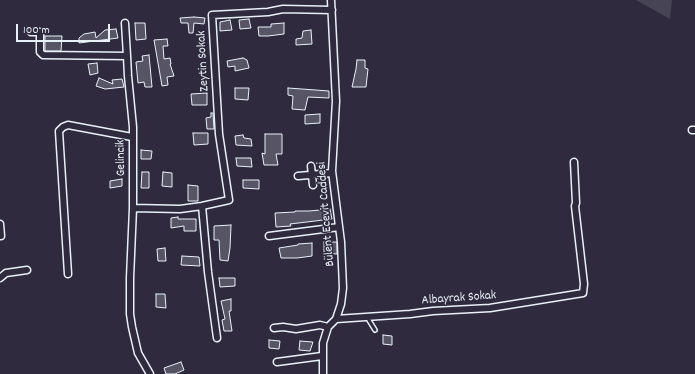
<!DOCTYPE html>
<html>
<head>
<meta charset="utf-8">
<style>
	body { margin:0 }
	#map { position:relative; width:695px; height:374px; overflow:hidden; background:#2f2a3d; font-family:Dekko,sans-serif }
	canvas { display:block }
	.scale { position:absolute; left:16px; top:24px; width:94px; height:18px; box-sizing:border-box; border:2px solid #e8f1f8; border-top:0; padding-left:5px; font-size:12px; line-height:14px; white-space:nowrap; color:#e8f1f8; -webkit-text-stroke:3px #2f2a3d; paint-order:stroke }
</style>
</head>
<body>
<div id="map">
<canvas width="695" height="374"></canvas>
<div class="scale">100 m</div>
</div>
<script>
const g = document.querySelector('canvas').getContext('2d');
g.lineJoin = 'round';
function paint(path, color) {
  g.fillStyle = color;
  g.fill(path, 'evenodd');
}
function toPath(rows) {
  const path = new Path2D();
  for (const r of rows) {
    path.moveTo(r[0], r[1]);
    for (let i = 2; i < r.length; i += 2) path.lineTo(r[i], r[i + 1]);
  }
  return path;
}
function stroke(path, color, width, dash) {
  g.strokeStyle = color;
  g.lineWidth = width;
  g.lineCap = dash ? 'butt' : 'round';
  g.setLineDash(dash || []);
  g.stroke(path);
}
function drawText(font, color, halo, rows, align = 'center') {
  g.font = font + ' Dekko,sans-serif';
  g.lineWidth = 3;
  g.setLineDash([]);
  g.textBaseline = 'middle';
  g.strokeStyle = halo;
  g.fillStyle = color;
  for (const [text, x, y, turn = 0] of rows) {
    g.save();
    g.translate(x, y);
    g.rotate((+turn || 0) * Math.PI / 180);
    g.textAlign = isNaN(turn) ? turn : align;
    if (halo) g.strokeText(text, 0, 0);
    g.fillText(text, 0, 0);
    g.restore();
  }
}
paint(toPath([
	[636,0,672,0,670,19]
]), '#464455');
const building = toPath([
	[194,17,205,18,204,24,194,23,193,33,189,33,188,23,181,23,180,18,194,17],
	[249,19,251,28,240,29,239,20,249,19],
	[230,20,232,30,220,31,220,22,230,20],
	[135,23,145,23,146,39,136,40,135,23],
	[284,23,284,34,268,36,259,36,258,27,271,27,271,24,284,23],
	[116,29,118,38,79,43,79,38,84,34,95,32,96,38,105,30,116,29],
	[311,30,312,44,296,45,296,39,302,38,303,31,311,30],
	[45,36,62,36,61,51,45,51,45,36],
	[167,39,168,46,163,46,164,59,170,58,171,64,170,64,174,76,167,77,168,85,162,86,154,40,167,39],
	[149,55,152,87,145,87,144,82,138,83,136,62,143,61,142,56,149,55],
	[243,58,247,60,249,68,235,71,235,66,228,67,227,61,243,58],
	[357,60,365,60,365,68,368,69,366,87,352,87,356,69,357,60],
	[97,63,98,73,90,75,88,64,97,63],
	[99,78,113,84,112,80,122,79,124,87,105,89,96,86,99,78],
	[235,88,249,88,248,100,235,99,235,88],
	[288,88,329,91,329,98,308,97,305,110,292,109,293,96,288,95,288,88],
	[207,93,207,105,192,105,191,94,207,93],
	[211,113,213,113,214,129,207,129,206,118,211,117,211,113],
	[320,114,320,123,305,124,305,115,320,114],
	[193,133,208,133,208,144,194,145,193,133],
	[265,134,282,134,282,154,276,154,278,165,264,165,262,153,265,154,265,134],
	[243,135,244,138,251,139,252,146,236,145,235,136,243,135],
	[141,150,152,151,151,159,141,159,141,150],
	[236,158,251,158,252,167,237,166,236,158],
	[142,172,149,172,149,188,141,188,142,172],
	[163,172,172,173,172,187,162,186,163,172],
	[122,179,122,186,110,188,110,181,122,179],
	[243,180,259,180,259,189,243,188,243,180],
	[188,185,198,186,198,201,188,201,188,185],
	[330,209,332,219,290,224,291,226,276,227,275,213,295,212,295,211,309,211,330,209],
	[178,217,178,219,196,219,196,231,184,231,184,226,171,228,171,218,178,217],
	[231,225,230,248,228,261,220,260,219,240,214,240,214,226,231,225],
	[324,242,337,242,337,254,324,253,324,242],
	[312,243,312,256,297,258,281,258,279,248,298,245,298,244,312,243],
	[165,248,166,261,158,261,157,249,165,248],
	[182,256,199,257,200,266,181,265,182,256],
	[219,278,235,278,235,286,220,287,219,278],
	[156,294,165,294,166,308,156,307,156,294],
	[231,299,231,311,229,311,232,331,224,331,222,320,225,319,221,301,231,299],
	[383,335,392,336,392,345,383,344,383,335],
	[269,340,280,341,279,349,269,348,269,340],
	[300,341,313,342,310,351,299,350,300,341],
	[181,362,184,370,175,374,166,374,164,368,181,362]
]);
paint(building, '#575565');
stroke(building, '#e8f1f8', 1);
const service = toPath([
	[367,317,375,330]
]);
const minor = toPath([
	[125,23,127,56],
	[31,32,40,32,40,52,43,55,127,56,128,76,133,127,133,208,130,278,130,314,132,327,138,353,150,374],
	[692,130,695,130],
	[311,166,313,185],
	[298,176,332,173],
	[202,206,208,272,217,338],
	[133,208,180,209,202,206,229,200,219,134,212,15,268,12,283,9,332,10],
	[0,236,1,236,0,224],
	[269,236,339,227],
	[68,274,59,131,63,127,68,125,132,137],
	[0,278,6,273,27,270],
	[336,319,410,314,433,311,490,308,583,293,584,284,575,206,576,203,574,162],
	[274,328,283,327,296,329,320,325,328,327],
	[277,362,322,356],
	[323,374,323,343,328,327,336,319,341,304,343,288,341,242,332,171,336,101,331,0]
]);
stroke(service, '#e8f1f8', 6);
stroke(minor, '#e8f1f8', 9);
stroke(service, '#2f2a3d', 3);
stroke(minor, '#2f2a3d', 6);
drawText('13px', '#e8f1f8', '#2f2a3d', [
	["Zeytin Sokak",204,61,-93],
	["Gelincik",122,158,-91],
	["Bülent Ecevit Caddesi",327,214,-95],
	["Albayrak Sokak",459,299,-4]
]);
</script>
</body>
</html>
